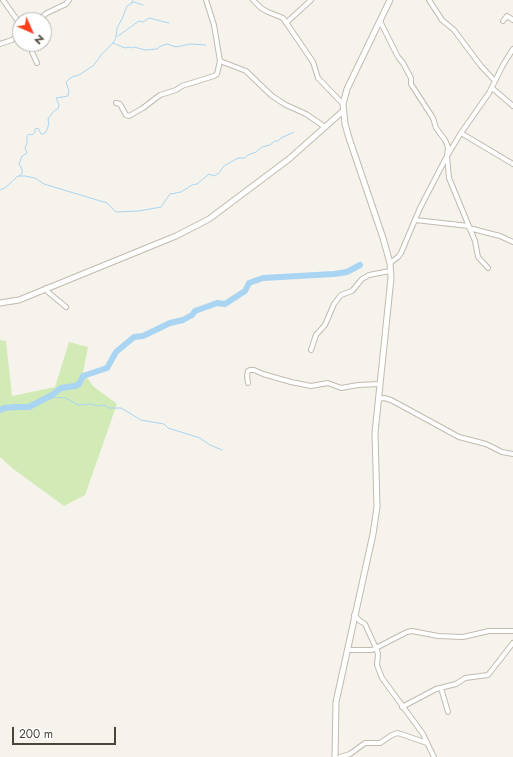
<!DOCTYPE html>
<html>
<head>
<meta charset="utf-8">
<style>
	body { margin:0 }
	#map { position:relative; width:513px; height:757px; overflow:hidden; background:#f6f3ec; font-family:Jost,sans-serif }
	canvas { display:block }
	.north { position:absolute; left:12px; top:12px; width:40px; height:40px; box-sizing:border-box; background:#fff; border:1px solid #b7b4b0; border-radius:50%; rotate:135deg; font-size:11px; font-weight:700; line-height:16px; text-align:center; color:#4b4439 }
	.north::after { content:''; display:block; margin:auto; width:14px; height:18px; background:#fc3f1d; clip-path:polygon(50% 0,100% 100%,50% 72%,0 100%) }
	.scale { position:absolute; left:12px; top:727px; width:104px; height:18px; box-sizing:border-box; border:2px solid #4b4439; border-top:0; padding-left:5px; font-size:12px; line-height:14px; white-space:nowrap; color:#4b4439; -webkit-text-stroke:3px #fff; paint-order:stroke }
</style>
</head>
<body>
<div id="map">
<canvas width="513" height="757"></canvas>
<div class="north">N</div>
<div class="scale">200 m</div>
</div>
<script>
const g = document.querySelector('canvas').getContext('2d');
g.lineJoin = 'round';
function paint(path, color) {
  g.fillStyle = color;
  g.fill(path, 'evenodd');
}
function toPath(rows) {
  const path = new Path2D();
  for (const r of rows) {
    path.moveTo(r[0], r[1]);
    for (let i = 2; i < r.length; i += 2) path.lineTo(r[i], r[i + 1]);
  }
  return path;
}
function stroke(path, color, width, dash) {
  g.strokeStyle = color;
  g.lineWidth = width;
  g.lineCap = dash ? 'butt' : 'round';
  g.setLineDash(dash || []);
  g.stroke(path);
}
paint(toPath([
	[0,340,6,341,12,396,55,387,69,342,88,347,83,372,93,386,117,404,85,495,64,506,12,468,0,457]
]), '#d2eab5');
stroke(toPath([
	[132,3,134,2,143,5],
	[118,36,139,21,143,22,149,18,169,23],
	[113,43,125,48,129,47,132,48,134,47,145,50,157,49,161,46,167,44,176,47,190,44,206,45],
	[19,176,22,174,22,169,19,164,22,156,27,153,25,148,27,143,27,136,29,134,32,135,35,132,35,129,38,128,41,134,43,134,46,132,49,124,48,119,54,111,58,109,59,105,56,98,68,96,69,91,66,82,72,77,79,75,94,65,102,54,113,43,116,37,117,28,122,19,127,6,131,4,133,0],
	[0,190,5,188,18,176,25,176,35,178,44,184,107,203,116,212,139,211,161,207,170,194,181,192,192,185,197,184,209,174,214,176,219,173,224,166,238,158,245,158,248,155,256,152,262,147,270,145,275,141,278,141,281,138,294,132],
	[50,397,66,398,78,405,91,404,98,406,104,405,109,408,121,408,141,420,164,424,168,428,200,438,210,445,222,450]
]), '#a9d4f2', 1);
stroke(toPath([
	[0,410,4,408,16,407,29,407,52,395,61,388,75,386,79,384,83,376,107,368,116,352,134,337,143,336,170,323,183,320,192,315,195,311,217,303,225,304,245,291,249,283,263,278,334,274,347,272,360,265]
]), '#a9d4f2', 6);
const minor = toPath([
	[3,0,20,24],
	[253,0,261,8,268,12,283,18,313,62,318,78,343,104],
	[429,0,442,20,454,30,481,66,495,81],
	[38,20,47,13,66,4,69,0],
	[380,21,398,57,403,63,411,78,411,84,433,118,436,128,445,140,448,147,447,156,449,178,475,241,478,257,488,268],
	[503,21,507,16,513,20],
	[286,23,311,0],
	[0,44,12,40,20,34],
	[31,44,32,52,37,63],
	[220,61,246,71,272,96,286,105,306,114,325,127],
	[492,88,513,106],
	[116,103,120,104,126,115,129,116,143,108,160,95,176,90,182,86,214,76,217,74,220,61,214,25,206,0],
	[461,133,513,164],
	[415,220,469,226],
	[469,228,500,236,513,242],
	[390,263,398,257,401,253,420,208,447,156,461,133,489,93,503,65,513,49],
	[46,288,48,292,66,307],
	[311,350,316,335,325,325,334,304,341,295,352,291,362,279,369,275,390,271],
	[248,383,247,376,248,371,250,370,254,370,263,374,291,382,311,386,328,383,341,388,358,385,380,384],
	[378,399,384,398,391,400,459,437,486,444,502,452,513,454],
	[354,615,360,621,365,624,376,648,378,654,377,665,382,678,423,734,434,757],
	[347,650,372,650,407,632,412,631,438,636,463,637,489,631,513,631],
	[441,688,448,712],
	[402,707,436,689,456,684,465,678,488,675,513,643],
	[340,757,350,754,365,743,380,743,392,735,398,733,427,743]
]);
const tertiary = toPath([
	[0,303,19,300,176,236,209,219,289,159,343,111],
	[335,757,336,702,373,534,377,507,375,433,391,278,390,263,383,238,349,138,345,124,343,104,347,89,390,0]
]);
stroke(minor, '#c2bbae', 6);
stroke(tertiary, '#c2bbae', 7);
stroke(minor, '#fff', 4);
stroke(tertiary, '#fff', 5);
</script>
</body>
</html>
